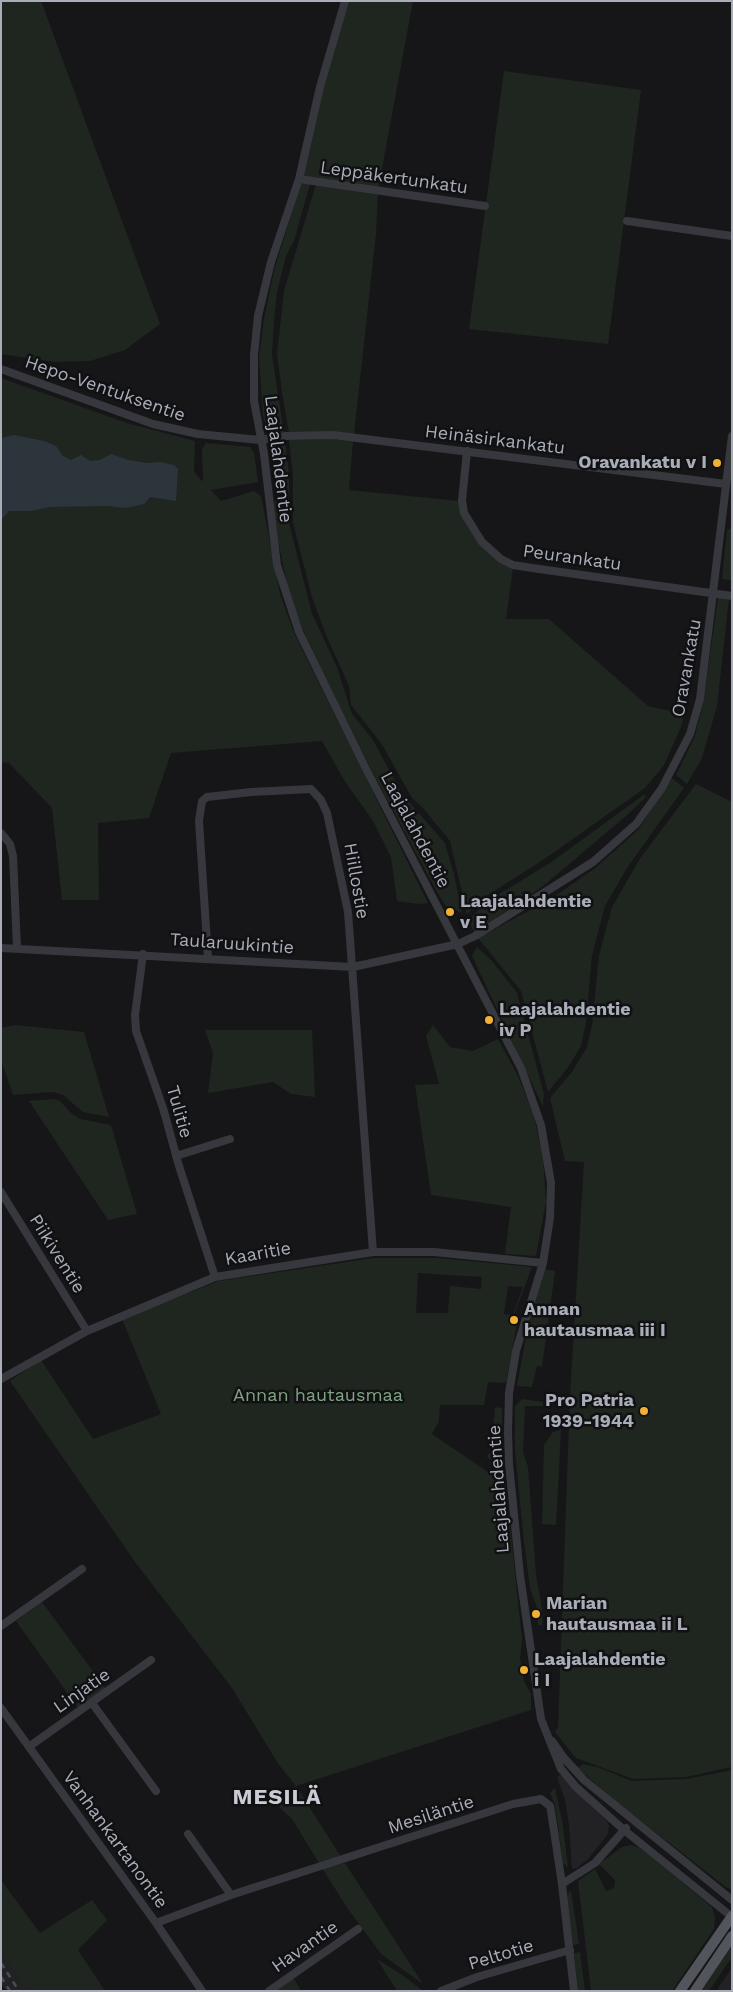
<!DOCTYPE html>
<html>
<head>
<meta charset="utf-8">
<style>
	body { margin:0 }
	#map { position:relative; width:733px; height:1992px; overflow:hidden; background:#161618; font-family:"Work Sans",sans-serif }
	canvas { display:block }
	.frame { position:absolute; inset:0; border:2px solid #a8adb8; pointer-events:none }
</style>
</head>
<body>
<div id="map">
<canvas width="733" height="1992"></canvas>
<div class="frame"></div>
</div>
<script>
const g = document.querySelector('canvas').getContext('2d');
g.lineJoin = 'round';
function paint(path, color) {
  g.fillStyle = color;
  g.fill(path, 'evenodd');
}
function toPath(rows) {
  const path = new Path2D();
  for (const r of rows) {
    path.moveTo(r[0], r[1]);
    for (let i = 2; i < r.length; i += 2) path.lineTo(r[i], r[i + 1]);
  }
  return path;
}
function stroke(path, color, width, dash) {
  g.strokeStyle = color;
  g.lineWidth = width;
  g.lineCap = dash ? 'butt' : 'round';
  g.setLineDash(dash || []);
  g.stroke(path);
}
function drawText(font, color, halo, rows, align = 'center') {
  g.font = font + ' "Work Sans",sans-serif';
  g.lineWidth = 5;
  g.setLineDash([]);
  g.textBaseline = 'middle';
  g.strokeStyle = halo;
  g.fillStyle = color;
  for (const [text, x, y, turn = 0] of rows) {
    g.save();
    g.translate(x, y);
    g.rotate((+turn || 0) * Math.PI / 180);
    g.textAlign = isNaN(turn) ? turn : align;
    if (halo) g.strokeText(text, 0, 0);
    g.fillText(text, 0, 0);
    g.restore();
  }
}
paint(toPath([
	[560,1775,607,1821,609,1826,608,1834,588,1859,577,1868,572,1869,569,1825,565,1800,557,1777],
	[1,1952,12,1968,27,1991,6,1991,1,1984],
	[732,1968,732,1991,717,1991,720,1985]
]), '#222225');
paint(toPath([
	[1,1,41,1,160,324,125,350,90,361,54,362,1,354],
	[345,1,413,1,378,190,299,179],
	[504,71,641,90,608,344,469,329],
	[301,184,310,184,294,241,286,256,277,292,274,321,272,354,284,434,268,432,263,416,259,357,264,318,275,267],
	[316,184,378,193,376,234,354,434,289,433,282,392,277,354,284,291],
	[1,378,127,423,195,441,194,472,203,482,202,449,206,443,250,447,254,453,258,482,211,490,221,501,254,491,261,496,280,594,294,633,428,903,419,904,397,901,391,857,373,821,344,780,322,741,171,753,149,818,98,823,99,900,62,900,52,808,9,763,1,762],
	[285,439,289,475,289,523,312,614,337,667,352,714,373,740,402,794,445,843,454,874,462,913,446,906,438,894,371,769,326,679,303,630,289,594,278,540,274,505,276,496,273,446],
	[333,439,353,441,349,490,459,501,462,514,480,544,493,557,513,568,506,619,549,619,648,706,684,714,681,727,664,765,645,788,546,858,485,897,467,914,450,841,422,807,412,798,381,743,351,705,349,686,326,635,312,597,293,523,293,475,289,440],
	[732,528,732,570,731,580,722,579,727,530],
	[718,597,729,599,717,706,702,758,687,784,676,775,695,736,704,699],
	[672,778,684,788,627,868,605,906,592,955,586,1023,581,1046,569,1066,548,1092,521,991,478,938,549,900,594,869,638,830],
	[696,784,732,802,732,1767,686,1777,633,1779,576,1758,555,1732,558,1727,570,1396,584,1162,565,1161,550,1098,572,1072,587,1047,592,1025,599,955,612,907,639,860],
	[645,794,645,798,626,816,542,887,474,932,468,920,488,901,550,863],
	[477,947,492,961,517,993,544,1094,543,1107,472,956],
	[15,1025,84,1032,109,1117,83,1112,63,1095,52,1092,13,1095,1,1060,1,1028],
	[433,1025,450,1047,473,1051,498,1039,518,1076,534,1116,543,1158,546,1201,536,1256,505,1254,511,1207,431,1195,415,1085,439,1084,426,1036],
	[205,1030,312,1030,315,1097,291,1094,273,1082,208,1093,213,1053],
	[53,1099,60,1101,71,1113,80,1119,111,1125,137,1214,108,1220,29,1101],
	[373,1258,439,1258,532,1267,511,1323,517,1324,506,1383,488,1382,484,1405,440,1405,439,1421,432,1434,497,1478,505,1479,522,1639,520,1658,524,1681,531,1694,531,1710,296,1786,341,1857,319,1863,292,1819,276,1804,296,1786,279,1765,232,1688,135,1562,10,1381,41,1360,93,1439,161,1414,122,1319,219,1281],
	[418,1273,482,1277,481,1289,450,1286,448,1313,416,1313],
	[508,1286,523,1287,513,1315,504,1314],
	[545,1269,555,1271,542,1367,537,1366,532,1387,517,1386,527,1331],
	[522,1399,543,1402,543,1406,525,1406,523,1452,528,1467,536,1575,542,1609,542,1625,538,1625,538,1611,530,1588,524,1542,515,1451,515,1406],
	[495,1407,502,1408,502,1460,493,1461,487,1457,488,1454,491,1452],
	[561,1430,556,1525,542,1524,544,1445,553,1432],
	[42,1602,106,1689,78,1708,16,1621],
	[583,1764,597,1767,632,1781,686,1779,732,1770,732,1889,727,1888,614,1800,578,1768],
	[555,1788,563,1826,568,1867,563,1863,555,1805,550,1793],
	[631,1845,638,1847,650,1856,712,1907,715,1917,714,1929,672,1991,591,1991,578,1881,595,1869,606,1891,614,1888,615,1880,599,1864,622,1847],
	[345,1863,423,1984,381,1954,348,1909,322,1868],
	[1,1880,40,1933,92,1900,107,1920,78,1950,105,1991,27,1991,1,1952],
	[571,1890,579,1944,573,1945,567,1896],
	[732,1943,732,1957,709,1991,699,1991],
	[580,1952,585,1991,578,1991,574,1953],
	[377,1959,405,1977,423,1991,397,1991],
	[293,1977,301,1991,275,1991]
]), '#1e261f');
paint(toPath([
	[14,435,44,441,56,446,63,456,71,460,81,455,90,461,100,460,111,454,128,460,147,463,160,462,174,465,178,469,176,501,150,497,144,504,126,508,107,506,50,507,31,511,9,511,1,520,1,438]
]), '#2c353c');
stroke(toPath([
	[345,1,320,87,299,179,271,262,258,316,254,355,254,401,264,454,277,565,299,632,365,767,521,1068,541,1125,551,1183,550,1218,543,1263,516,1351,509,1393,508,1432,509,1464,520,1575,541,1719,561,1769,576,1787,624,1830,732,1917],
	[299,179,485,206],
	[627,221,732,236],
	[1,369,153,424,198,434,260,440,286,436,333,435,726,484],
	[467,451,462,501,464,513,482,542,501,559,513,565,532,568,732,596],
	[1,833,10,844,13,856,17,948],
	[1,948,353,967,458,944,475,936,593,862,636,824,662,788,690,734,700,699,732,436],
	[143,954,135,1015,136,1031,163,1108,179,1166,215,1277],
	[208,958,199,821,202,801,207,797,251,792,311,789,321,800,327,813,348,912,373,1252],
	[176,1156,230,1139],
	[1,1192,87,1331],
	[1,1379,87,1331,215,1277,373,1252,434,1252,543,1263],
	[1,1626,82,1569],
	[92,1703,156,1791],
	[1,1708,156,1923,202,1991],
	[552,1741,564,1758,584,1780,732,1900],
	[30,1746,151,1660],
	[188,1834,231,1895],
	[562,1884,595,1863,626,1828],
	[156,1923,231,1895,513,1804,541,1799,550,1806,551,1811,562,1884,574,1991],
	[269,1991,358,1929],
	[441,1991,477,1977,570,1950]
]), '#37383d', 8);
stroke(toPath([
	[680,1991,732,1916],
	[695,1991,732,1936]
]), '#53555c', 10);
stroke(toPath([
	[1,1963,19,1991],
	[1,1977,10,1991]
]), '#4a4c52', 2.5, [6, 5]);
for (const [x, y, r, color] of [
	[717,463,5,"#f2b134"],
	[450,912,5,"#f2b134"],
	[489,1020,5,"#f2b134"],
	[514,1320,5,"#f2b134"],
	[644,1411,5,"#f2b134"],
	[536,1614,5,"#f2b134"],
	[524,1670,5,"#f2b134"]
]) {
  const dot = new Path2D();
  dot.arc(x, y, r, 0, 2 * Math.PI);
  g.fillStyle = color;
  g.fill(dot);
  stroke(dot, '#111113', 2);
}
drawText('18px', '#a8adb8', '#111113', [
	["Leppäkertunkatu",394,178,8],
	["Hepo-Ventuksentie",105,389,19],
	["Heinäsirkankatu",495,440,7],
	["Laajalahdentie",278,459,83],
	["Peurankatu",572,558,8],
	["Oravankatu",687,668,-80],
	["Laajalahdentie",415,830,62],
	["Hiillostie",356,881,80],
	["Taularuukintie",232,944,4],
	["Tulitie",179,1112,74],
	["Piikiventie",57,1254,58],
	["Kaaritie",258,1254,-10],
	["Laajalahdentie",499,1489,-94],
	["Linjatie",82,1691,-35],
	["Mesiläntie",431,1815,-18],
	["Vanhankartanontie",115,1840,54],
	["Havantie",305,1947,-35],
	["Peltotie",501,1955,-17]
]);
drawText('bold 18px', '#a8adb8', '#111113', [
	["Oravankatu v I",707,463,"right"],
	["Laajalahdentie",460,902],
	["v E",460,923],
	["Laajalahdentie",499,1010],
	["iv P",499,1031],
	["Annan",524,1310],
	["hautausmaa iii I",524,1331],
	["Pro Patria",634,1401,"right"],
	["1939-1944",634,1422,"right"],
	["Marian",546,1604],
	["hautausmaa ii L",546,1625],
	["Laajalahdentie",534,1660],
	["i I",534,1681]
], 'left');
drawText('18px', '#7fa381', '#111113', [
	["Annan hautausmaa",318,1396]
]);
g.letterSpacing = '1px';
drawText('bold 22px', '#c9ccd4', '#111113', [
	["MESILÄ",277,1798]
]);
g.letterSpacing = '0px';
</script>
</body>
</html>
